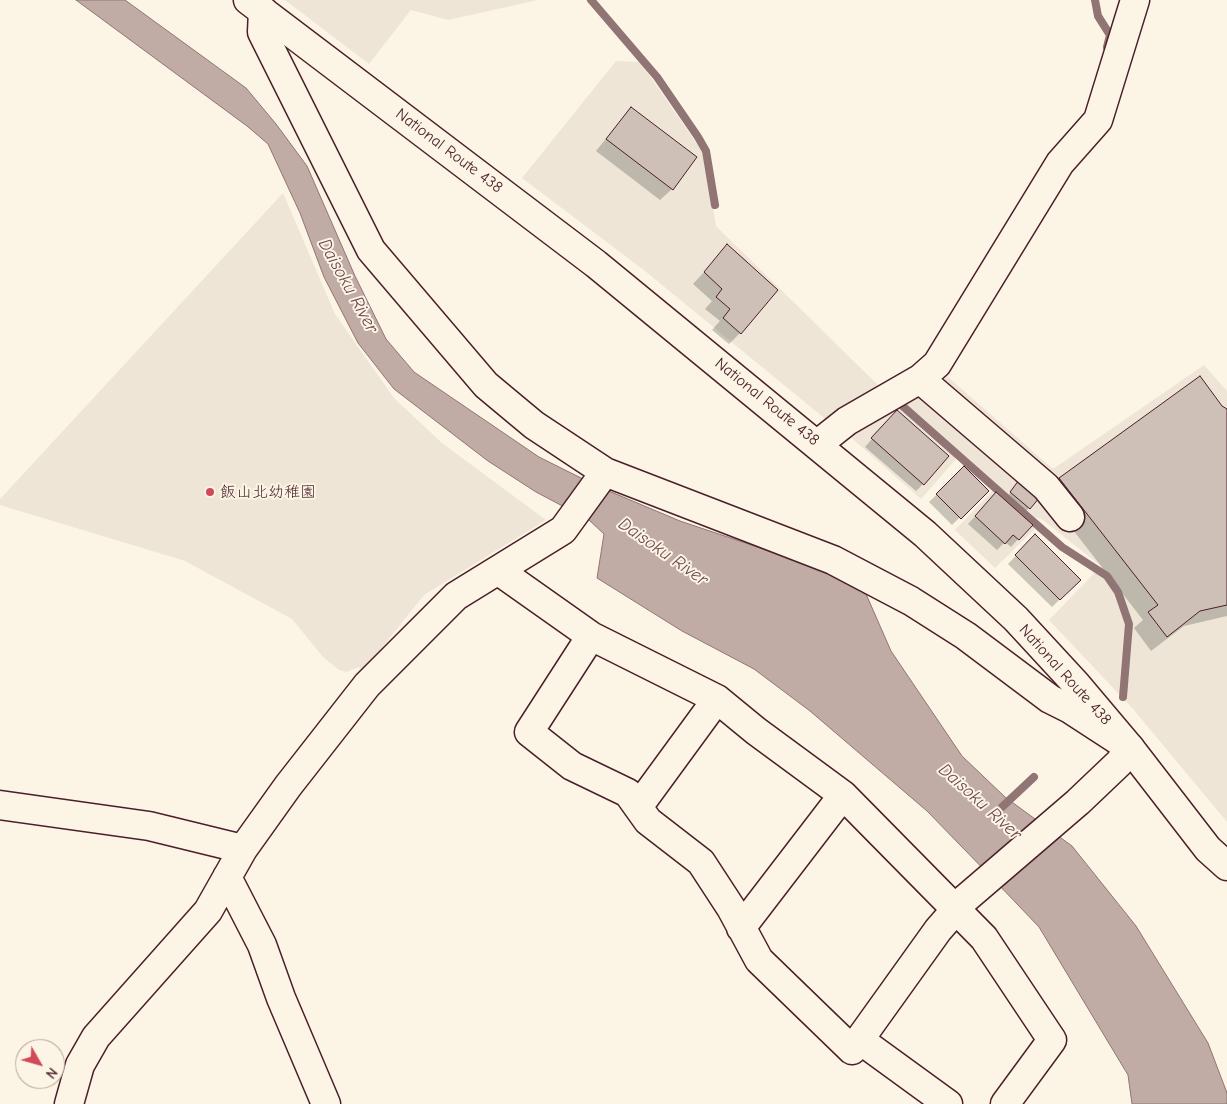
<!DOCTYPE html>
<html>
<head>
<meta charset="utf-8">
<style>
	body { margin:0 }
	#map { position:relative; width:1227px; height:1104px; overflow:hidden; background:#fcf5e5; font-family:"Comic Neue",sans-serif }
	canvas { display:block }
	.north { position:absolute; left:15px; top:1039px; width:50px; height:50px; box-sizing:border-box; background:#fcf5e5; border:1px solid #b59f9b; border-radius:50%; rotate:128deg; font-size:14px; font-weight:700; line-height:20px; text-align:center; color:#4a1f2b }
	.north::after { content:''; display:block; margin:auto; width:18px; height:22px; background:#d1495b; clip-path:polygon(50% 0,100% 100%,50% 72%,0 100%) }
</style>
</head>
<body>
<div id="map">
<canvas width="1227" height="1104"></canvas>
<div class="north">N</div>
</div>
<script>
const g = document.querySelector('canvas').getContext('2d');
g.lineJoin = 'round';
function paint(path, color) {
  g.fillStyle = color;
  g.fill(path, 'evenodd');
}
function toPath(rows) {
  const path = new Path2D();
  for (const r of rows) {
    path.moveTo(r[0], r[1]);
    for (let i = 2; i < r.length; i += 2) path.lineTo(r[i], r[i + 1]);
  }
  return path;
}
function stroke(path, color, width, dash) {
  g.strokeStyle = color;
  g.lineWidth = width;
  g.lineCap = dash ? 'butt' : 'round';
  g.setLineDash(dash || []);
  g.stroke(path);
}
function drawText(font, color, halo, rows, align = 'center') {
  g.font = font + ' "Comic Neue","Klee One",sans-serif';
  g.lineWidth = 4;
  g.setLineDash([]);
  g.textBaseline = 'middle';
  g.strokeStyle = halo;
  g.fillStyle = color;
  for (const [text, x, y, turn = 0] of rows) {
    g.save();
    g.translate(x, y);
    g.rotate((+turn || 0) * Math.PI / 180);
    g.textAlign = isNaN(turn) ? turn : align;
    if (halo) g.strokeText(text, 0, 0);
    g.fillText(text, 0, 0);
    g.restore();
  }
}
paint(toPath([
	[285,0,538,0,448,20,411,10,369,64],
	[616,61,640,62,704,154,716,226,880,387,829,422,645,271,522,178],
	[283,193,335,314,394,398,442,443,546,520,424,595,364,670,358,667,347,672,339,670,323,657,292,619,185,561,0,505,0,499],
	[1204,365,1227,391,1227,822,1133,709,1049,620,1101,566,1043,520,1035,517,902,402,940,370,1053,469],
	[896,405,957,458,921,499,848,435],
	[994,489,1035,523,1034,530,995,568,955,530]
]), '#eee5d7');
const water = toPath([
	[76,0,125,0,246,88,276,124,307,166,355,276,386,339,414,372,539,457,597,486,680,521,817,567,866,594,891,651,962,756,1005,797,1072,846,1136,926,1208,1043,1227,1093,1227,1104,1132,1104,1128,1075,1039,927,996,882,927,811,810,711,754,669,682,631,597,578,604,534,589,520,536,492,488,461,394,389,358,343,324,277,300,213,268,144,247,126,76,0]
]);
paint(water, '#c0aca5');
stroke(water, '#917474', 1);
paint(toPath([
	[631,108,672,189,660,200,596,151],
	[728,246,747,261,740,333,729,344,712,330,720,321,705,309,712,301,693,284],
	[1200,378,1221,407,1227,411,1227,616,1184,626,1151,651,1134,628,1143,620,1045,494,1060,479],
	[889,419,923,484,916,491,865,447],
	[964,468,987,491,952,525,929,502],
	[1016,485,1029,508,1026,511,1008,496],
	[989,501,1031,525,1011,547,1005,542,997,550,968,524],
	[1035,536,1079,580,1052,607,1008,564]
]), '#0003');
stroke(toPath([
	[591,0,657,77,698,137,706,151,715,205],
	[1095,0,1098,16,1110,35,1107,47],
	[898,402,1062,547,1107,576,1118,592,1129,624,1123,697],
	[1002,807,1034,777]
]), '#917474', 8);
const building = toPath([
	[631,107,697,157,673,190,606,139,631,107],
	[727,244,778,290,741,334,723,318,730,309,716,297,722,289,704,272,727,244],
	[1200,376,1222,406,1227,409,1227,605,1200,611,1167,637,1148,612,1158,605,1059,478,1200,376],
	[897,410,949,456,924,485,871,438,897,410],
	[964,466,989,491,961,519,936,494,964,466],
	[1019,480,1040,497,1030,509,1010,492,1019,480],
	[996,492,1033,525,1019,540,1013,535,1005,544,975,516,996,492],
	[1035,534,1081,580,1060,600,1015,555,1035,534]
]);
paint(building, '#cfc0b7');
stroke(building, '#4a1f2b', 1);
const minor = toPath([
	[263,11,262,32,371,250,486,385,534,425,605,472,833,560,911,601,966,636,1050,699,1070,709,1130,748,1119,763,1078,802,965,899,938,930,852,1050,759,960,731,908,701,862,648,821,628,793,572,766,529,732,591,636],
	[920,379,1046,487,1070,517],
	[818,444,847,421,920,379,937,364,1060,163,1098,120,1135,0],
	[499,571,591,636,717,699,756,731,843,795,984,938,1052,1040,1005,1104],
	[0,805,149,826,243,849],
	[638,807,717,699],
	[227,877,262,945,281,998,326,1104],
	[741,928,843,795],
	[860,1040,948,1104],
	[69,1104,80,1065,96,1037,208,911,243,849,288,786,367,685,456,596,563,530,605,472]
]);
const highway = toPath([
	[248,0,596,264,925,534,1016,619,1076,684,1130,748,1208,849,1227,866]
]);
stroke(minor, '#4a1f2b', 31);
stroke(highway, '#4a1f2b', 31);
stroke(minor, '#fcf5e5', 28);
stroke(highway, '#fcf5e5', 28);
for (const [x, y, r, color] of [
	[210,492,5,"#d1495b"]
]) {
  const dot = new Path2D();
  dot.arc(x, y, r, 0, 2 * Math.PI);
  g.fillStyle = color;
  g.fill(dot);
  stroke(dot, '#fcf5e5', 2);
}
drawText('16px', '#4a1f2b', '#fcf5e5', [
	["National Route 438",449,151,37],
	["National Route 438",767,402,39],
	["National Route 438",1065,675,48]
]);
drawText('16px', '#4a1f2b', '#fcf5e5', [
	["飯山北幼稚園",220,492]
], 'left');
drawText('italic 18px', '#6d4950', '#fcf5e5', [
	["Daisoku River",348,286,61],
	["Daisoku River",663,552,35],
	["Daisoku River",980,802,42]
]);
</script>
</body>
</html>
